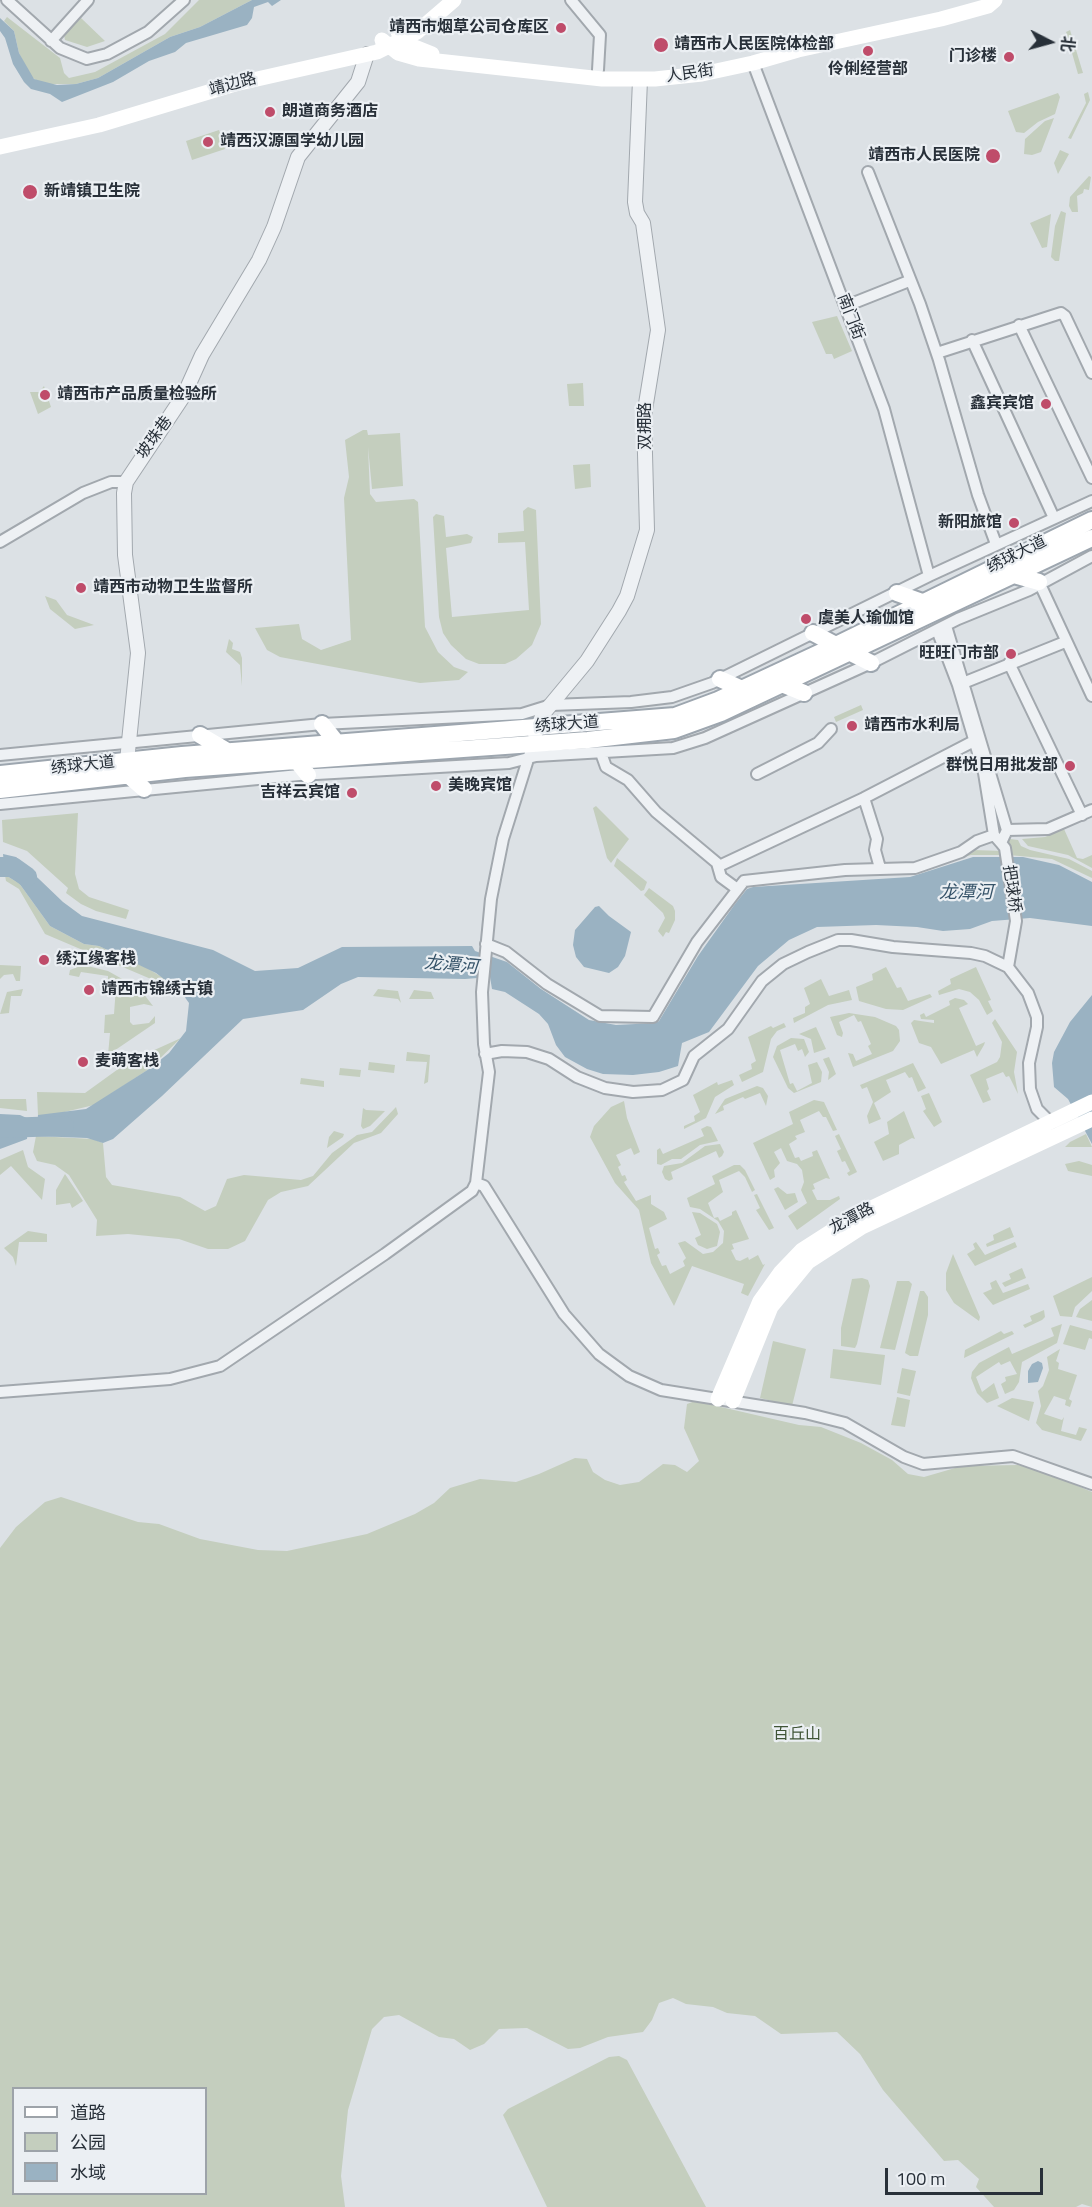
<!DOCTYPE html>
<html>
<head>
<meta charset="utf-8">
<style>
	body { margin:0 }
	#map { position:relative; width:1092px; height:2207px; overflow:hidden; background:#dce1e5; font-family:"Titillium Web","Noto Sans SC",sans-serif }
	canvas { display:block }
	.legend { position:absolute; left:12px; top:2087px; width:195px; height:108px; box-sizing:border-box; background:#ebeff3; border:2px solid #9da3a9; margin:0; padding:8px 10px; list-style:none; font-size:18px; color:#283039 }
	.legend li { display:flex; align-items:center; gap:12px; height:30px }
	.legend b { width:30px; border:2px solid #9da3a9 }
	.north { position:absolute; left:1020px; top:12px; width:60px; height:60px; -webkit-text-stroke:4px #ebeff3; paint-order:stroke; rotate:96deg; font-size:16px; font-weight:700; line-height:24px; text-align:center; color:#283039 }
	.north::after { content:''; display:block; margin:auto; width:21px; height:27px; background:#283039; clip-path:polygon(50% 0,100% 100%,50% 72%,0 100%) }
	.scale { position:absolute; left:885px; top:2168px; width:158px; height:27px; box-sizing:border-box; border:3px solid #283039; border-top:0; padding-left:8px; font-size:18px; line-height:21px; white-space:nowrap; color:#283039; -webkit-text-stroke:4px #ebeff3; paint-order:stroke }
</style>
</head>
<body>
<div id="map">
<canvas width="1092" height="2207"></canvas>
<ul class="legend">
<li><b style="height:8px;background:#fff"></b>道路</li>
<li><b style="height:16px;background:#c4cebe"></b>公园</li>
<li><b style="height:16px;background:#9ab2c2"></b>水域</li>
</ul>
<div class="north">北</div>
<div class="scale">100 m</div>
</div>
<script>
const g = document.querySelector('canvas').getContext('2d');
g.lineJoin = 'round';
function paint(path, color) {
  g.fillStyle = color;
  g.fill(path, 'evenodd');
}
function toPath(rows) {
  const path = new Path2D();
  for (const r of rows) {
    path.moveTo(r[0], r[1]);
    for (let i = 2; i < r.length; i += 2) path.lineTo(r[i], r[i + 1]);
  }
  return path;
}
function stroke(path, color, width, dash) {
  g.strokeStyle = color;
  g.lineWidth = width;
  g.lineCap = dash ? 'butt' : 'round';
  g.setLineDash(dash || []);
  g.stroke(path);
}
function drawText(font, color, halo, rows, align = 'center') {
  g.font = font + ' "Titillium Web","Noto Sans SC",sans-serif';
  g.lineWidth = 4.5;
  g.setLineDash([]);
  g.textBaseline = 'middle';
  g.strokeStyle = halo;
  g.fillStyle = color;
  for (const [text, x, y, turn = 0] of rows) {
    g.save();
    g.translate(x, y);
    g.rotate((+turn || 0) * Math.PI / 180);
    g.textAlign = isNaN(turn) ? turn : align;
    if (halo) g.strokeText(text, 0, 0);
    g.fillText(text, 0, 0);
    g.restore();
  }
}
paint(toPath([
	[199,0,252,0,200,27,170,37,98,78,76,84,50,84,39,82,30,76,19,53,14,31,4,21,7,17,60,58,64,73,69,78,95,72,165,34],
	[81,18,105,41,87,47,65,40,64,35],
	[1070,30,1083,73,1078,74,1066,32],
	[1088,92,1090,100,1071,139,1068,138,1086,103,1084,94],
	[1058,93,1060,97,1055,114,1038,122,1024,133,1016,132,1008,111],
	[1054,118,1041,152,1032,155,1024,154,1025,139,1045,121],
	[219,130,225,149,192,160,186,141],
	[1060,150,1069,154,1058,174,1054,163],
	[1089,176,1091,177,1089,190,1084,189,1083,193,1077,196,1078,212,1072,212,1069,206,1070,197],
	[1061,211,1066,213,1059,261,1055,261,1051,257,1055,226],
	[1051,214,1047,247,1042,248,1030,223],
	[837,316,852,351,834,359,832,354,826,354,812,322],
	[583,383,584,406,569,406,567,384],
	[44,386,51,407,38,414,30,392,39,392],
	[363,430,367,430,368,435,400,433,403,486,372,489,368,447,370,494,376,502,414,499,418,502,425,627,438,652,454,667,468,672,459,680,420,683,280,657,267,650,255,628,299,624,302,639,321,650,351,640,344,498,349,477,345,440],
	[590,464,591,487,575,489,573,465],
	[528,507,536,510,541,624,532,645,516,659,505,664,479,664,466,659,451,645,443,633,439,617,433,517,436,514,444,516,446,537,467,534,473,537,471,543,446,548,452,617,529,610,525,542,498,543,498,533,524,531,523,511],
	[45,596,56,600,67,615,94,625,75,629,50,609],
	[229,639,233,643,232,649,240,652,242,658,242,686,240,665,226,652],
	[861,705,863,710,836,722,834,717],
	[596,806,629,839,611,863,607,858,593,808],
	[78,813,75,874,79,889,89,897,129,910,126,919,96,911,81,904,66,893,68,888,27,851,3,842,2,820],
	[1064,829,1077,858,1083,859,1092,855,1092,868,1068,855,1028,846,1022,839,1045,837],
	[1010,839,1018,840,1021,846,1030,850,1069,859,1092,871,1092,878,1052,859,1009,855,1007,841],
	[972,850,1004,851,1004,855,971,855,909,874,882,875],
	[617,858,647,882,644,890,641,891,614,866],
	[5,875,19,883,50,926,84,944,99,946,147,968,165,979,158,982,45,934,19,889,6,881],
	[649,888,673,906,675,911,675,920,669,933,666,932,663,937,658,931,665,918,663,913,644,895],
	[0,965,21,966,20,981,16,981,13,974,4,975,0,979],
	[83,965,108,971,124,980,143,993,153,1006,144,1004,130,1007,130,1022,133,1025,149,1023,155,1016,155,1023,108,1055,110,1033,104,1033,105,1015,114,1014,116,987,108,985,108,976,81,972,79,977,69,975,70,970],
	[886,967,897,988,901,987,908,1001,930,994,932,997,903,1010,886,1009,859,1001,856,987,873,980,872,974],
	[976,967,991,1000,988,1001,993,1011,987,1015,979,1000,970,992,959,989,939,995,938,991,951,984,950,979],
	[821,979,829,996,849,990,852,1000,828,1005,794,1023,793,1018,805,1013,805,1007,810,1004,804,988],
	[23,989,21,996,11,996,9,1013,0,1014,7,992],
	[378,989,398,991,401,1003,398,999,373,996],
	[414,990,431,992,434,999,409,999],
	[955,998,964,1000,968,1004,959,1008,976,1046,985,1042,984,1045,977,1057,974,1050,941,1064,931,1047,919,1043,911,1023,914,1020,934,1023,934,1020,921,1019,920,1015,924,1013,926,1017,950,1005,949,1001],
	[849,1013,875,1017,896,1026,899,1030,900,1041,893,1051,853,1067,848,1053,853,1054,856,1061,872,1054,868,1046,871,1044,861,1021,858,1022,854,1015,839,1022,843,1033,842,1037,837,1035,830,1017],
	[995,1019,1017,1052,1014,1072,1018,1094,1009,1076,1006,1077,1003,1072,986,1079,989,1089,987,1091,991,1100,983,1103,970,1075,997,1062,1000,1057,1002,1042,992,1023],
	[784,1023,786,1027,777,1031,771,1039,763,1072,742,1082,739,1075,752,1069,751,1064,756,1061,748,1037,771,1026,773,1028],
	[816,1027,826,1049,814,1053,811,1039,799,1034],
	[181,1038,149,1069,94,1105,52,1115,38,1115,37,1092,85,1093,139,1054,150,1052],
	[791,1038,804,1039,809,1052,805,1057,802,1049,798,1051,795,1044,780,1050,790,1084,793,1083,797,1091,812,1083,808,1065,817,1062,822,1072,821,1082,794,1093,788,1088,773,1057,777,1046],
	[407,1052,430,1055,428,1082,424,1084,427,1062,406,1061],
	[829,1057,836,1074,828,1080,829,1072,823,1059],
	[369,1062,395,1065,394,1073,368,1070],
	[913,1063,926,1088,918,1092,912,1077,909,1078,905,1072,886,1080,891,1092,874,1103,881,1119,869,1124,867,1116,873,1102,867,1087,862,1089,860,1085],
	[340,1068,361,1070,360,1077,339,1075],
	[301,1078,324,1081,324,1087,300,1084],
	[732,1080,734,1085,715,1097,706,1118,684,1129,684,1126,695,1121,694,1116,700,1112,693,1095,717,1082,718,1085],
	[757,1086,763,1088,768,1096,766,1106,760,1093,745,1099,743,1097,723,1106,724,1110,715,1114,725,1099],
	[929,1093,942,1122,934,1127,923,1111,926,1109,921,1096],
	[0,1099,26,1099,27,1111,0,1108],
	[814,1100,824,1102,837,1130,833,1131,826,1117,823,1117,819,1111,800,1120,805,1132,795,1136,797,1139,789,1144,795,1158,799,1157,801,1161,813,1156,812,1152,817,1150,830,1179,826,1178,813,1184,815,1189,812,1190,817,1200,830,1200,839,1196,840,1199,797,1230,788,1216,807,1203,801,1190,804,1182,802,1170,797,1164,787,1161,781,1148,774,1152,780,1163,774,1170,775,1177,770,1180,753,1143,793,1124,789,1112],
	[624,1101,627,1118,640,1152,634,1155,631,1148,616,1155,621,1165,618,1167,622,1176,625,1175,627,1180,624,1182,636,1201,651,1195,651,1204,664,1212,667,1219,649,1228,655,1249,658,1248,660,1253,657,1255,662,1266,666,1265,670,1274,685,1266,683,1261,686,1258,678,1243,685,1241,703,1254,713,1252,723,1243,724,1231,718,1221,700,1209,690,1207,687,1198,715,1184,712,1176,734,1165,740,1165,745,1170,755,1190,752,1192,745,1177,739,1171,719,1180,723,1192,708,1203,714,1218,718,1217,720,1221,732,1215,732,1212,736,1210,749,1239,732,1244,734,1249,731,1250,736,1260,740,1261,748,1257,749,1260,758,1255,763,1265,765,1264,748,1296,741,1293,744,1284,692,1266,674,1306,651,1263,639,1210,615,1183,590,1137,594,1126,611,1107],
	[396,1107,398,1114,381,1133,354,1143,308,1186,281,1192,268,1200,245,1241,228,1249,208,1249,179,1239,128,1234,96,1236,97,1220,69,1175,55,1165,37,1161,33,1152,36,1136,93,1139,103,1143,106,1177,112,1185,180,1197,205,1211,216,1206,227,1179,244,1175,301,1180,313,1176,332,1153,357,1135,372,1132],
	[363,1108,366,1110,385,1111,370,1126,363,1129,361,1126],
	[904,1111,915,1139,912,1138,899,1145,899,1154,883,1161,874,1142,889,1134,887,1122],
	[707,1126,711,1127,718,1141,700,1145,681,1159,672,1159,661,1165,657,1164,657,1150,660,1148,663,1154,704,1136,701,1129],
	[334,1131,344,1134,343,1137,327,1148,329,1137],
	[839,1134,857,1172,849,1176,847,1173,850,1171,845,1161,842,1162,837,1151,841,1149,835,1136],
	[1086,1134,1092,1147,1065,1147,1070,1142],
	[720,1144,724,1152,722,1156,719,1158,716,1151,671,1172,673,1179,669,1181,665,1179,662,1172,664,1166,682,1163,705,1146],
	[23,1150,28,1167,45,1179,42,1200,11,1166,0,1175,0,1160],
	[1079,1161,1092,1165,1092,1176,1068,1171,1065,1164],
	[65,1174,83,1201,72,1208,70,1203,56,1205,56,1190],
	[778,1187,787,1194,795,1193,798,1202,785,1210,774,1189],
	[757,1194,774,1228,769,1230,756,1210,760,1208,754,1195],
	[692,1212,700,1213,717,1224,720,1232,717,1246,707,1249,698,1245,695,1238,701,1235],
	[1010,1227,1014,1237,987,1247,986,1244,994,1240,993,1235],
	[28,1231,47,1234,47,1242,19,1242,16,1266,13,1257,4,1248],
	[976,1242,985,1255,1015,1242,1017,1247,975,1266,967,1254,975,1249,973,1244],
	[953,1254,980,1317,979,1321,954,1303,946,1290,946,1273],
	[1022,1268,1026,1278,1005,1287,1002,1283,1011,1279,1009,1274],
	[1092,1277,1092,1291,1075,1307,1072,1317,1060,1316,1053,1296],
	[862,1278,868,1280,870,1286,857,1344,855,1348,841,1346,841,1328,852,1279],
	[996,1280,1003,1293,1028,1284,1030,1289,993,1305,983,1293,992,1289,990,1283],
	[897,1281,909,1281,912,1284,895,1350,880,1348],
	[920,1291,924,1291,928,1297,928,1315,918,1356,910,1356,905,1353],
	[1092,1300,1092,1321,1076,1317,1080,1309],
	[1044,1310,1045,1317,1042,1320,1025,1328,1023,1325,1032,1321,1030,1316],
	[1062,1324,1057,1343,1022,1362,1019,1382,1014,1390,1005,1394,1001,1384,1006,1381,1005,1377,1017,1374,1010,1361,1001,1365,999,1362,976,1377,982,1392,994,1383,999,1398,987,1403,977,1393,971,1378,972,1372,979,1363,1009,1347,1012,1354,1054,1336,1051,1328],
	[1070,1325,1092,1331,1092,1339,1089,1338,1085,1350,1063,1344],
	[1001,1331,1004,1334,1012,1331,1014,1334,964,1358,965,1350],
	[773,1341,806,1349,792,1406,760,1398],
	[833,1349,885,1355,881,1385,830,1378],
	[1060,1349,1056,1361,1059,1363,1058,1369,1077,1375,1069,1399,1072,1401,1070,1407,1065,1405,1066,1400,1054,1396,1044,1414,1062,1420,1064,1417,1061,1431,1076,1435,1079,1427,1087,1429,1081,1441,1042,1430,1036,1423,1041,1406,1038,1391,1043,1386,1049,1370,1047,1357],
	[902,1368,916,1371,910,1396,897,1393],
	[897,1397,910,1400,905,1427,891,1425],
	[1012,1398,1034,1402,1029,1421,997,1406],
	[695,1401,799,1425,821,1427,861,1443,892,1460,908,1474,924,1477,962,1466,1018,1465,1043,1471,1092,1492,1092,2207,1082,2204,1076,2207,994,2207,976,2187,979,2179,958,2160,944,2161,883,2090,860,2054,837,2032,781,2034,755,2016,727,2013,713,2007,686,2004,673,1998,659,2003,652,2020,643,2032,608,2037,580,2048,568,2049,527,2028,499,2029,484,2044,470,2050,454,2039,439,2037,399,2015,384,2017,372,2029,348,2110,341,2176,345,2207,0,2207,0,1548,16,1527,45,1502,61,1497,138,1522,159,1524,200,1539,258,1550,287,1551,367,1534,415,1514,434,1503,450,1488,480,1479,516,1482,539,1474,575,1458,587,1459,593,1472,605,1480,620,1485,639,1482,663,1464,675,1465,687,1472,699,1461,684,1428,687,1404],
	[14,2088,206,2088,206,2194,14,2194],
	[619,2056,627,2060,706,2207,547,2207,503,2115,508,2109,609,2057]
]), '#c4cebe');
paint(toPath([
	[252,0,281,0,272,6,268,2,254,7,252,18,247,25,186,43,175,52,149,61,113,82,62,102,50,94,31,89,24,82,13,64,5,38,0,31,0,18,14,31,19,53,34,79,57,85,76,84,98,78,170,37,200,27],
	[3,854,16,857,63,902,82,916,213,950,255,971,298,968,342,947,472,946,475,951,507,962,541,989,589,1020,616,1025,655,1023,659,1021,698,956,735,904,747,889,753,887,910,877,973,857,1023,857,1059,865,1092,882,1092,926,1030,918,992,921,970,929,943,931,917,927,876,925,817,927,789,940,758,966,709,1032,682,1043,678,1066,659,1072,633,1075,603,1074,587,1069,565,1057,556,1045,548,1024,539,1014,505,992,492,989,490,977,465,979,358,977,341,984,303,1010,243,1019,162,1096,113,1139,103,1143,87,1138,36,1136,38,1115,86,1109,149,1069,169,1053,186,1031,189,1003,181,992,156,973,99,946,84,944,50,926,19,883,5,875],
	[599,906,609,916,631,932,625,956,618,967,609,973,584,967,576,957,573,945,575,930,595,907],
	[1092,995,1092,1144,1068,1099,1054,1087,1052,1063,1054,1052,1070,1022],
	[0,1114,20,1115,29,1119,27,1139,0,1149],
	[1038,1361,1042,1363,1043,1368,1038,1382,1028,1383,1028,1371,1032,1364]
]), '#9ab2c2');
stroke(toPath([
	[0,867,13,867,27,877],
	[0,1128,64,1126]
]), '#9ab2c2', 20);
const minor = toPath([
	[7,0,60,48,87,59,107,54,148,32,184,0],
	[571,0,600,35,598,70],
	[51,41,88,0],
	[753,63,884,409,929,576],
	[868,172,920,304,939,360,978,495,996,544],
	[846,306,909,281],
	[1019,325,1092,478],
	[972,340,1054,518],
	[937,353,1061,313,1065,316,1092,373],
	[0,542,83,493,111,482,126,482],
	[1039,582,1092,696],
	[937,630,958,685,984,773,994,835,1001,843,1007,830,946,626],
	[1009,663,1082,815],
	[963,683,1065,642],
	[601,753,606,767,628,780,656,812,717,863,721,877,736,888],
	[0,755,322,724,522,714,551,705,631,702,672,697,712,683,929,576,1092,501],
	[757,774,818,743,831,729],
	[864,798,877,839,875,850,880,868],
	[0,804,299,775,509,763,536,756,673,748,705,738,871,663,958,619,1029,590,1092,556],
	[1007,830,1048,829,1092,810],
	[1001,843,1005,848,1016,921,1008,967],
	[719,866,864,798,974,741],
	[486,944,506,952,547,984,600,1016,653,1017,697,942,744,881,845,870,915,868,961,852,977,841,994,835],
	[485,1054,502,1051,527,1052,549,1059,577,1077,605,1088,633,1092,662,1090,683,1080,694,1056,728,1029,762,981,783,964,808,952,838,940,851,940,893,947,971,953,985,956,1008,967,1028,993,1037,1017,1037,1027,1029,1063,1030,1089,1037,1109,1051,1123],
	[476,1183,484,1186,564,1314,599,1354,629,1376,661,1390,805,1413,845,1423,904,1457,923,1464,1013,1456,1092,1484],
	[0,1392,170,1379,220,1366,385,1254,472,1191,476,1183,489,1072,484,1044,482,992,491,899,503,839,530,753]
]);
const tertiary = toPath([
	[535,734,543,714,587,661,619,611,627,596,647,530,644,416,658,330,643,223,637,213,635,202,640,80],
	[127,761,138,653,125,555,124,493,126,482,184,395,202,355,259,260,274,227,298,157,358,82,367,54]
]);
const primary = toPath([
	[1014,575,1039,582],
	[897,593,922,602],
	[813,633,836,645],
	[849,652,871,663],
	[720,679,742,689],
	[782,684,804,693],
	[322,724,337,743],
	[200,735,227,751],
	[296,760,308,775],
	[0,774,182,755,675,716,718,700,836,645,1092,520],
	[128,775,144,789],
	[0,790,185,769,588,740,674,730,721,713,1092,538]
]);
stroke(minor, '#a2a8ae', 14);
stroke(tertiary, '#a2a8ae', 16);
stroke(primary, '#9da6af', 20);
stroke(minor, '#eef1f4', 10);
stroke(tertiary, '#eef1f4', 14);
stroke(toPath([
	[398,32,412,46,432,54],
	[382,40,398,53,419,59,602,79,655,79,702,74,753,63,798,50,941,19,988,6,995,0],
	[0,147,99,125,235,84,377,52,417,32,454,0],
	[718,1399,760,1301,780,1273,802,1250,855,1216,1092,1102],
	[733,1401,771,1307,808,1262,862,1227,1092,1119]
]), '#fff', 15);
stroke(primary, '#fff', 16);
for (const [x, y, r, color] of [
	[561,28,6,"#bf4c6a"],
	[661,45,8,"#bf4c6a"],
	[868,51,6,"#bf4c6a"],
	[1009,57,6,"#bf4c6a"],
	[270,112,6,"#bf4c6a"],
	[208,142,6,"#bf4c6a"],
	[993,156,8,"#bf4c6a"],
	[30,192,8,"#bf4c6a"],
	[45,395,6,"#bf4c6a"],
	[1046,404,6,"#bf4c6a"],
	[1014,523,6,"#bf4c6a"],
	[81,588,6,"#bf4c6a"],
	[806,619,6,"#bf4c6a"],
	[1011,654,6,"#bf4c6a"],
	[852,726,6,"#bf4c6a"],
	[1070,766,6,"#bf4c6a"],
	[436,786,6,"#bf4c6a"],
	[352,793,6,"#bf4c6a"],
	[44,960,6,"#bf4c6a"],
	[89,990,6,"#bf4c6a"],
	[83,1062,6,"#bf4c6a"]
]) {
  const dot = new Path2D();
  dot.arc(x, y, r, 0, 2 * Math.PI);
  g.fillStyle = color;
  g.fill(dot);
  stroke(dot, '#ebeff3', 2);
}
drawText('bold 16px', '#283039', '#ebeff3', [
	["靖西市烟草公司仓库区",549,28,"right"],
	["靖西市人民医院体检部",674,45],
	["门诊楼",997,57,"right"],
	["伶俐经营部",868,70,"center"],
	["朗道商务酒店",282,112],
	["靖西汉源国学幼儿园",220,142],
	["靖西市人民医院",980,156,"right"],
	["新靖镇卫生院",44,192],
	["靖西市产品质量检验所",57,395],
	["鑫宾宾馆",1034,404,"right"],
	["新阳旅馆",1002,523,"right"],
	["靖西市动物卫生监督所",93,588],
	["虞美人瑜伽馆",818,619],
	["旺旺门市部",999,654,"right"],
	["靖西市水利局",864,726],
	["群悦日用批发部",1058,766,"right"],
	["美晚宾馆",448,786],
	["吉祥云宾馆",340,793,"right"],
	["绣江缘客栈",56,960],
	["靖西市锦绣古镇",101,990],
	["麦萌客栈",95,1062]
], 'left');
drawText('16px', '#283039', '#ebeff3', [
	["人民街",690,74,-8],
	["靖边路",233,85,-15],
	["南门街",850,317,69],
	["双拥路",646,426,-90],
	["坡珠巷",155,438,-54],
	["绣球大道",1017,555,-26],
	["绣球大道",567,725,-4],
	["绣球大道",83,766,-6],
	["把球桥",1011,889,82],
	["龙潭路",852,1219,-28]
]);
drawText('16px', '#3f5436', '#ebeff3', [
	["百丘山",797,1735]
]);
drawText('italic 18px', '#365369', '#ebeff3', [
	["龙潭河",966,894],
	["龙潭河",451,966,5]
]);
</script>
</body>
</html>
